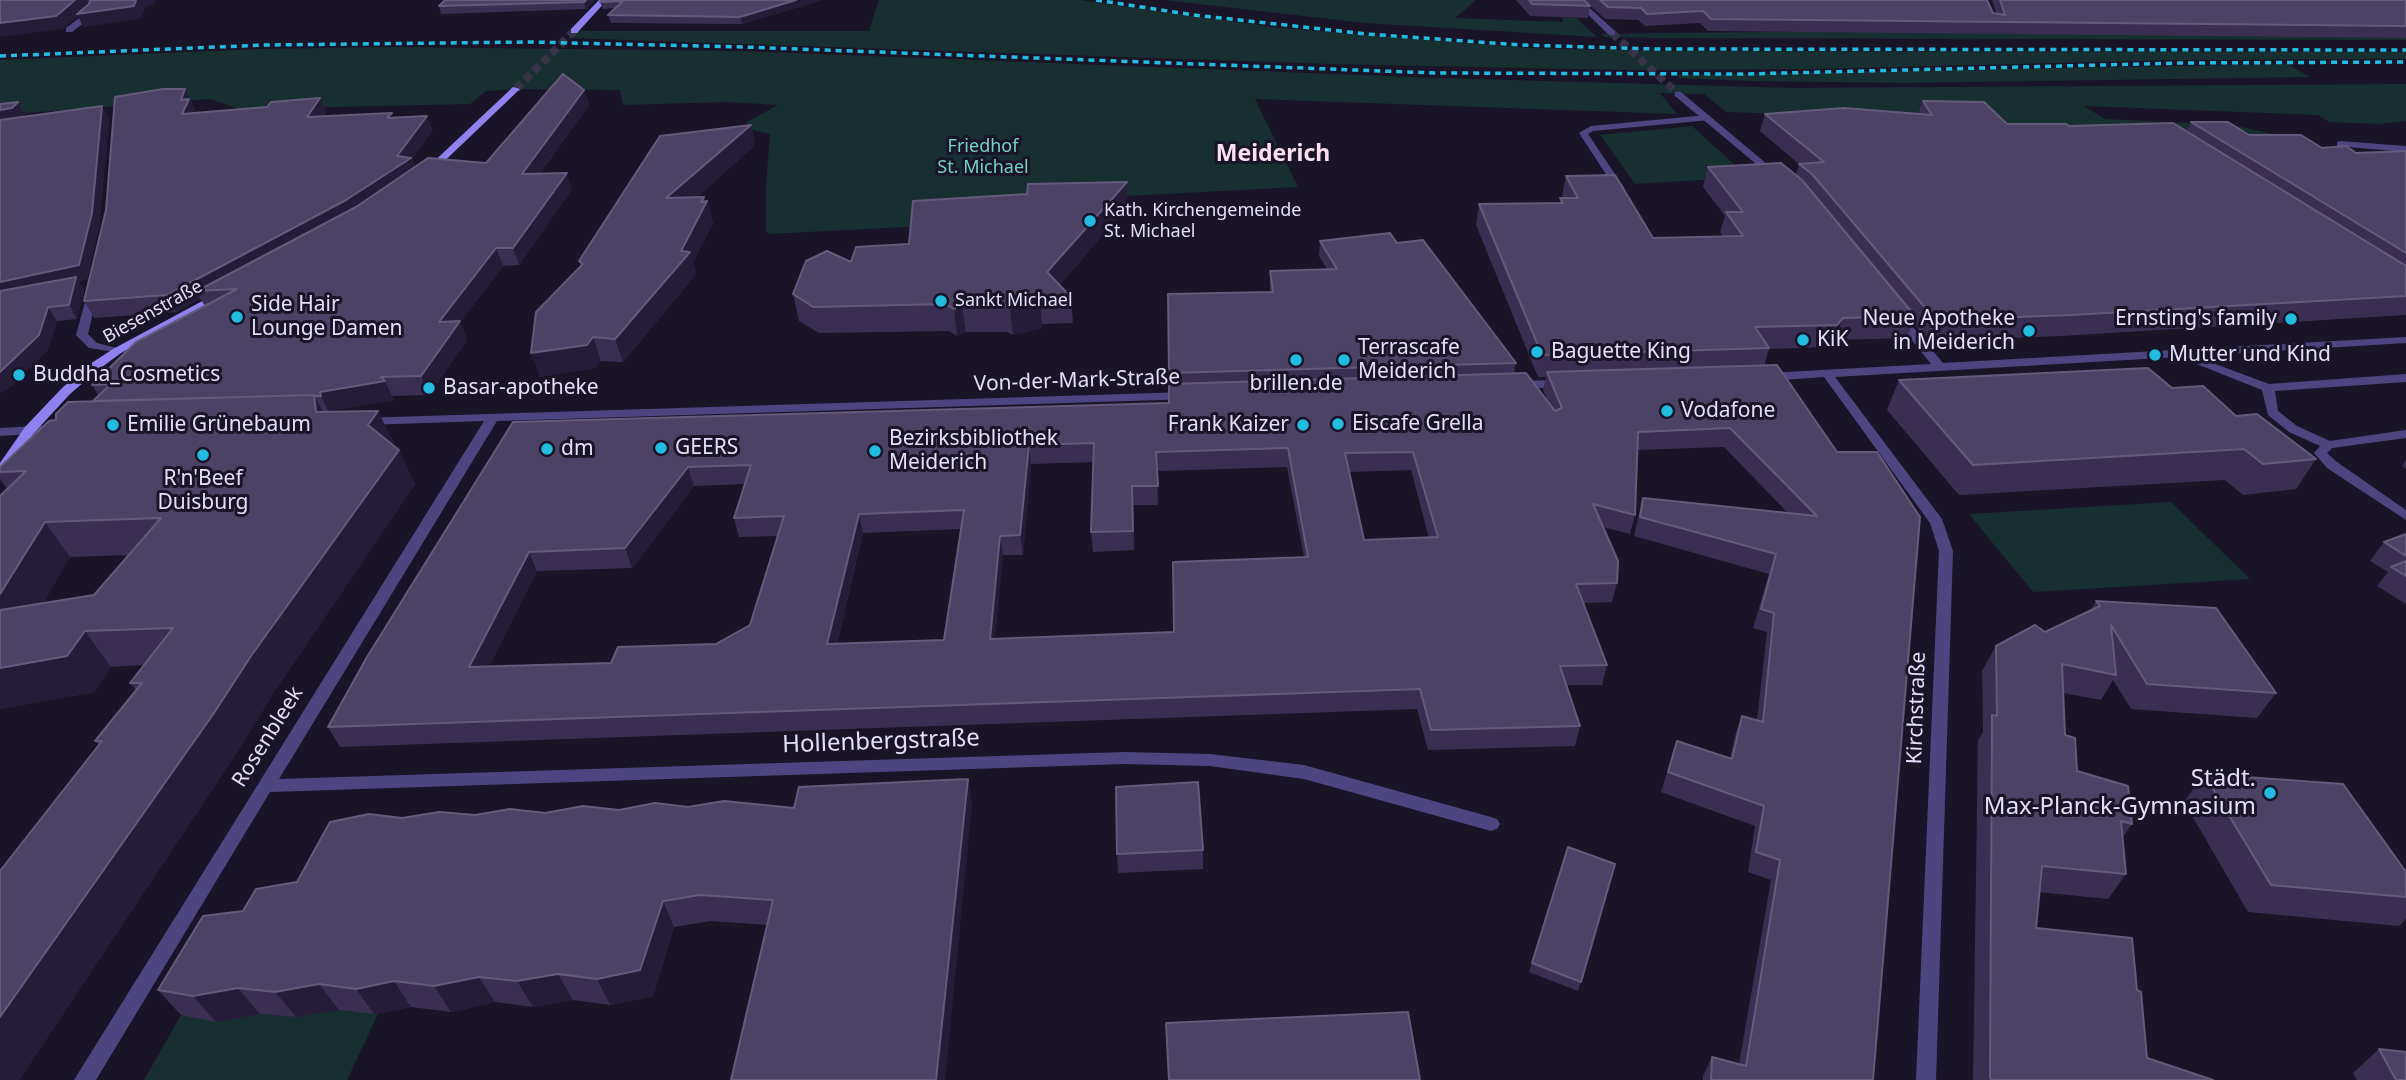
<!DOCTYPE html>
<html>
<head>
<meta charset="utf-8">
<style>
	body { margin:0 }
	canvas { display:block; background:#191427 }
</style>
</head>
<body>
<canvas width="2406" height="1080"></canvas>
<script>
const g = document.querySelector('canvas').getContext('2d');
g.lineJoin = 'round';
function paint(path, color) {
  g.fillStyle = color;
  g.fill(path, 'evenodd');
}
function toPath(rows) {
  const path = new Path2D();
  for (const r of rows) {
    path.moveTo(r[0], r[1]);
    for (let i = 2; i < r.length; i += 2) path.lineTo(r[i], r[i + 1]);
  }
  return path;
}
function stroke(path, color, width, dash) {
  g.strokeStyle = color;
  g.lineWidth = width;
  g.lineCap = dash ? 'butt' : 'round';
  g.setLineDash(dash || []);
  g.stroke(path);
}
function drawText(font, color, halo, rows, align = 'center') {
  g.font = font + ' "Noto Sans",sans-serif';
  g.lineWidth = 6;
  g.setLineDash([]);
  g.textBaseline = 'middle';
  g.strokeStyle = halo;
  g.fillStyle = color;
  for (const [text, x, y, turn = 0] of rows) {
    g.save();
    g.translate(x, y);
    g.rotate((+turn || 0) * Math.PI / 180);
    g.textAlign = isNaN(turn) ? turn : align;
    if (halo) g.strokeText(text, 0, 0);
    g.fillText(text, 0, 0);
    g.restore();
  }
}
paint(toPath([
	[879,0,1079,0,1280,28,1528,48,1661,51,2406,52,2406,59,2176,60,1811,69,1624,70,1331,64,568,38,574,31,869,31],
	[1164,0,1476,0,1455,18,1563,22,1562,17,1576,18,1597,37,1364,23],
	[1846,31,2406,38,2406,40,1650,38,1605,37,1601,34],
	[396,47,740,51,1438,78,1795,88,2406,84,2406,121,2379,124,2329,122,2318,115,2084,106,2105,119,2231,125,2311,142,2084,132,1978,120,1726,112,1704,94,1660,93,1677,114,1255,99,1298,187,1031,201,943,225,769,234,766,230,766,187,770,134,748,129,747,122,778,105,727,102,623,105,620,90,516,89,486,91,470,104,238,109,211,99,0,115,0,60,259,49],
	[2287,64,2310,77,1902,83,1748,81,1679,78,1677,75],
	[1692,126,1748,177,1635,184,1600,135],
	[2171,502,2250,579,2033,592,1969,514],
	[339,1010,378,1014,347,1080,144,1080,181,1015,260,1014,296,1017]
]), '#172f30');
stroke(toPath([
	[1612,33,1678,94]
]), '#373247', 8, [8, 4.5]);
stroke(toPath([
	[516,89,574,31]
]), '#373247', 8, [8, 4.5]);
paint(toPath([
	[1707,115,1710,116,1710,120,1593,131,1588,134,1625,189,1620,192,1617,191,1579,133,1591,126,1707,115],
	[2340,141,2406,146,2406,152,2337,146,2337,142,2340,141]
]), '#4d4580');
paint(toPath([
	[90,0,98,0,94,15,72,32,66,32,66,28,87,12,90,0],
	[1573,0,1581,0,1615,31,1615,35,1609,35,1573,0],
	[1675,92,1681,92,1780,175,1780,179,1774,179,1675,96,1675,92],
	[93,288,98,291,88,334,97,343,121,349,121,353,89,348,76,335,88,291,93,288],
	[1898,313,1902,314,1943,363,2406,337,2406,343,2194,356,2269,384,2406,374,2406,382,2275,391,2278,411,2297,426,2330,441,2406,430,2406,438,2332,448,2327,453,2337,462,2406,510,2406,520,2327,468,2314,453,2320,446,2289,432,2268,415,2262,390,2179,357,1835,377,1942,519,1953,551,1936,1080,1916,1080,1939,551,1930,523,1824,377,1768,381,1762,377,1768,373,1931,364,1892,316,1898,313],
	[1562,380,1568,384,1566,387,1516,389,1510,385,1516,381,1562,380],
	[1188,392,1192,393,1194,396,1192,399,497,421,279,779,1124,752,1210,754,1304,765,1491,817,1497,819,1500,824,1497,829,1491,831,1304,779,1210,766,1124,764,270,792,96,1080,74,1080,484,421,365,425,361,424,359,421,361,418,1188,392],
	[58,425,62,426,64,429,62,432,0,436,0,428,58,425]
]), '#4d4580');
paint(toPath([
	[599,0,607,0,577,33,571,33,571,29,599,0],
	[513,87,520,89,433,172,427,172,427,168,513,87],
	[221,291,225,292,225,296,121,353,98,370,70,394,34,433,5,475,0,476,0,463,25,427,62,388,90,364,113,349,221,291]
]), '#8f82ee');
stroke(toPath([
	[1096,0,1194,15,1367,34,1521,45,1656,49,2406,50],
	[0,56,265,45,529,42,744,47,1435,73,1745,74,2181,63,2406,62]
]), '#23bce1', 3.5, [6, 5]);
paint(toPath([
	[595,0,586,9,441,14,439,6],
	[602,0,822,0,742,24,611,23,608,15,615,8,603,9,600,2],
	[1516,0,1584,0,1590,6,1588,18,1530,16],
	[1584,0,1987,0,1993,13,1996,13,1992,0,2406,0,2406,38,1708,31,1700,23,1645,26,1638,20,1605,19],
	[185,89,196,113,326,112,324,116,393,118,433,130,412,159,415,167,486,163,584,90,589,105,540,173,572,189,519,265,503,266,460,322,467,340,429,395,391,396,394,400,330,411,330,412,378,411,394,444,393,446,415,484,274,692,239,749,19,1080,0,1080,99,745,95,741,136,690,130,683,144,665,111,667,94,692,0,709,0,496,7,489,0,479,0,467,56,420,93,401,99,396,92,385,205,306,200,298,176,312,94,318,84,301],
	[129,555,94,595,43,603,70,557],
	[1923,101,2007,124,2187,131,2191,122,2249,135,2356,153,2406,151,2406,315,2061,336,1957,340,1954,337,1925,338,1913,322,1907,338,1835,340,1829,347,1769,349,1764,366,1837,452,1873,1080,1703,1080,1703,1076,1712,1057,1739,1064,1771,880,1748,872,1755,826,1661,792,1677,741,1730,758,1735,736,1742,716,1757,720,1767,632,1753,628,1769,574,1634,536,1643,498,1788,513,1724,447,1637,450,1635,515,1630,534,1603,527,1617,583,1612,602,1584,603,1607,665,1602,685,1567,685,1580,726,1575,746,1428,750,1417,709,340,747,328,727,513,422,1169,403,1168,294,1270,292,1270,271,1327,269,1319,256,1320,241,1397,243,1516,363,1514,373,1548,401,1543,390,1546,377,1538,377,1476,225,1479,204,1560,203,1560,198,1564,198,1562,196,1566,176,1653,238,1723,236,1720,232,1725,216,1703,187,1708,167,1796,175,1799,164,1760,131,1765,114,1918,114],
	[1093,462,1091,532,1093,552,1134,550,1133,505,1158,505,1157,471,1287,467,1304,557,1174,632,994,639,1003,555,1023,555,1031,464],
	[1411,470,1429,538,1364,540,1349,472],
	[745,484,734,518,739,537,778,536,750,625,716,644,611,663,489,666,537,571,632,568,694,486],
	[961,529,944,640,837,644,863,533],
	[18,102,25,114,23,117,109,118,99,226,87,279,78,281,84,291,77,319,57,321,48,349,13,385,0,393,0,104],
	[751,125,755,145,697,197,704,197,705,201,707,201,713,223,693,262,696,274,623,362,601,361,595,368,540,377,581,266,579,261],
	[1127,182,1127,206,1060,285,1071,297,1073,323,1042,324,1042,328,1013,335,1007,332,966,332,957,336,949,331,819,333,799,321,793,294,851,262],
	[1899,380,2172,388,2236,416,2316,459,2296,489,2243,495,2225,480,1959,495,1887,410],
	[2406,460,2406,469,2402,466],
	[2406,534,2406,604,2377,586,2388,572,2370,561,2384,542],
	[2096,601,2276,693,2257,718,2131,709,2113,680,2101,700,2063,693,2065,735,2077,771,2132,824,2123,837,2126,874,2108,899,2039,892,2036,928,2137,990,2147,1058,2213,1080,1973,1080,1978,740,1983,732,1982,671,1996,646,2045,632,2090,611],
	[2204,774,2406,872,2406,919,2399,926,2248,912,2184,802],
	[968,779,972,806,767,925,711,921,674,927,653,996,610,1005,573,1000,533,1007,495,1002,451,1012,411,1007,374,1014,339,1010,296,1017,260,1014,216,1022,181,1015,158,990,243,911,297,882,402,818,688,807,794,808],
	[1568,847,1615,864,1578,991,1529,972],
	[1203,850,1203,869,1118,873,1117,854],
	[2379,1049,2406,1080,2357,1080,2353,1073]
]), '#3a2f53');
paint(toPath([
	[75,0,89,0,85,10,136,0,156,0,155,4,146,6,140,19,83,27,78,16,63,29,0,37,0,23],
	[586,0,595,0,586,9,584,2],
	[796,0,822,0,742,24,740,17],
	[185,89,192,103,196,113,182,114,181,100],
	[584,90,589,105,527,190,522,174],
	[320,98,326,112,314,131,307,117],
	[18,102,25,114,19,120,0,123,0,110],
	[102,106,109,118,99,226,87,279,78,281,84,291,77,319,69,305,0,297,0,282],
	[427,116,433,130,412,159,417,173,353,216,197,291,200,298,176,312,167,295,397,156],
	[751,125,755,145,672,219,666,198],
	[567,173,572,189,519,265,513,248],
	[1127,182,1127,206,1049,298,1047,272],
	[704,197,706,204,707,201,713,223,693,262,696,274,623,362,615,339,681,251],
	[496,248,503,266,460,322,467,340,429,395,421,376,439,322],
	[1040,297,1042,328,1013,335,1010,308],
	[962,306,966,332,957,336,954,309],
	[48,307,57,321,48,349,13,385,0,393,0,372],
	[1843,318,1835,340,1829,347,1837,325],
	[593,337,601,361,595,368,540,377,531,353],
	[385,381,394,400,330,411,330,415,321,396,320,392],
	[314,395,332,428,316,412],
	[378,411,394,444,384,459,368,425],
	[1029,445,1031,464,1023,555,1020,535],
	[399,450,415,484,274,692,239,749,19,1080,0,1080,0,1017,251,656],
	[688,467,694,486,632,568,625,548],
	[859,514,863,533,832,664,827,644],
	[45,522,70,557,18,647,0,625,0,594],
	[1000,536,1003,555,993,659,990,639],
	[529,552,537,571,479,687,469,667],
	[85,631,111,667,94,692,0,709,0,668],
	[968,779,972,806,945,1080,936,1080],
	[663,901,674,927,653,996,610,1005,597,979],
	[558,974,573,1000,533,1007,517,981],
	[479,977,495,1002,451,1012,434,986],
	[394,981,411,1007,374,1014,356,989],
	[319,984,339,1010,296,1017,275,992],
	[238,988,260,1014,216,1022,193,996]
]), '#251c3a');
const building = toPath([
	[0,0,75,0,56,16,0,23,0,0],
	[90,0,136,0,134,6,77,14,89,4,90,0],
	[445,0,586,0,584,2,439,6,445,0],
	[602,0,796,0,740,17,608,15,623,1,600,2,602,0],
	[1529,0,1584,0,1590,6,1532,4,1529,0],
	[1600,0,1987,0,1993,13,2005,15,2000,0,2406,0,2406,26,1711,19,1703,11,1647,14,1641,8,1608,7,1600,0],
	[563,74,584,90,522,174,567,173,513,248,496,248,439,322,460,321,421,376,381,377,385,381,320,392,321,396,315,396,314,395,93,401,111,384,92,385,136,342,237,289,197,291,356,207,428,158,486,163,563,74],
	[163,89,185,89,181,100,189,99,182,114,267,107,271,102,320,98,307,117,392,113,387,118,427,116,397,156,411,158,346,200,167,295,84,301,106,210,115,97,163,89],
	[1923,101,1984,102,2007,124,2066,124,2069,126,2173,123,2406,266,2406,296,2071,315,1965,319,1962,316,1933,317,1812,174,1799,164,1824,162,1765,114,1844,108,1932,115,1923,101],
	[18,102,12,108,0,110,0,104,18,102],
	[102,106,92,213,79,265,0,282,0,120,102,106],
	[2191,122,2228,122,2249,135,2301,135,2322,148,2346,146,2356,153,2406,151,2406,253,2191,122],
	[751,125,666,198,704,197,701,202,707,201,681,251,690,252,615,339,593,337,587,345,531,353,536,312,583,264,579,261,660,136,751,125],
	[1781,163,1802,180,1915,316,1843,318,1837,325,1755,327,1769,348,1542,355,1479,204,1563,203,1560,198,1578,198,1566,176,1615,175,1653,238,1743,236,1726,212,1743,212,1708,167,1781,163],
	[1127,182,1047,272,1071,297,1040,297,1040,301,1010,308,1004,305,962,306,954,309,945,304,813,307,793,294,806,261,827,251,851,262,856,247,909,244,913,201,1027,194,1028,184,1127,182],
	[1390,233,1397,243,1423,240,1516,363,1169,373,1168,294,1273,292,1270,271,1337,269,1320,241,1390,233],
	[76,277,69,305,48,307,39,335,0,372,0,291,76,277],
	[1777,365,1837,452,1877,452,1920,517,1873,1080,1711,1080,1712,1057,1746,1066,1780,860,1756,852,1764,806,1668,772,1677,741,1732,759,1742,716,1763,722,1774,613,1761,609,1776,554,1640,517,1643,498,1817,516,1730,428,1638,432,1635,515,1593,504,1618,561,1617,583,1576,584,1607,665,1560,666,1580,726,1431,730,1420,689,328,727,367,657,513,422,1169,403,1169,384,1526,373,1555,411,1562,408,1547,372,1777,365],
	[1094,443,1091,532,1133,531,1132,486,1158,486,1156,452,1288,448,1308,557,1173,562,1174,632,990,639,1000,536,1020,535,1029,445,1094,443],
	[1413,452,1438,537,1364,540,1345,453,1413,452],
	[751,465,734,518,784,516,750,625,716,644,618,647,611,663,469,667,529,552,625,548,688,467,751,465],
	[964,510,944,640,827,644,859,514,964,510],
	[2148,368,2172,388,2203,386,2236,416,2257,414,2316,459,2263,464,2244,449,1973,465,1899,380,2148,368],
	[314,395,316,412,378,411,368,425,399,450,251,656,214,713,0,1017,0,871,102,741,95,741,142,683,130,683,173,628,85,631,67,656,0,668,0,610,94,595,161,518,45,522,0,594,0,496,26,471,0,472,0,467,49,421,56,420,56,414,68,402,314,395],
	[2406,534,2406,556,2384,542,2406,534],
	[2406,561,2406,576,2391,567,2406,561],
	[2096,601,2216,608,2276,693,2147,684,2111,625,2116,675,2062,664,2065,735,2075,738,2077,771,2128,786,2132,824,2121,821,2126,874,2042,866,2036,928,2132,938,2137,990,2141,992,2147,1058,2213,1080,1992,1080,1990,1078,1992,715,1997,716,1996,646,2035,625,2045,632,2100,606,2096,601],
	[2204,774,2343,784,2406,872,2406,897,2271,885,2204,774],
	[968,779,936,1080,731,1080,773,900,700,895,663,901,640,970,597,979,558,974,517,981,479,977,434,986,394,981,356,989,319,984,275,992,238,988,193,996,158,990,203,916,243,911,256,889,297,882,330,822,369,814,402,818,439,812,475,815,510,809,545,813,583,806,619,810,655,803,688,807,724,801,794,808,799,787,968,779],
	[1198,782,1203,850,1117,854,1116,787,1198,782],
	[1568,847,1615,864,1581,982,1532,963,1568,847],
	[1408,1012,1420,1080,1169,1080,1166,1023,1408,1012],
	[2379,1049,2406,1052,2406,1080,2396,1080,2379,1049]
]);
paint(building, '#4c4265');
stroke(building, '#645a7c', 2);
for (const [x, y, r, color] of [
	[1090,221,7,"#23bce1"],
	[941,301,7,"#23bce1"],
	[237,317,7,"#23bce1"],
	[2291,319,7,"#23bce1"],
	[2029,331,7,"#23bce1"],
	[1803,340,7,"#23bce1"],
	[1537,352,7,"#23bce1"],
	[2155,355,7,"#23bce1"],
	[1296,360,7,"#23bce1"],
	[1344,360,7,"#23bce1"],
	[19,375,7,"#23bce1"],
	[429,388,7,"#23bce1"],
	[1667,411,7,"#23bce1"],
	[1338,424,7,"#23bce1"],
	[113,425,7,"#23bce1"],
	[1303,425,7,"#23bce1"],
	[661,448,7,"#23bce1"],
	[547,449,7,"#23bce1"],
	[875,451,7,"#23bce1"],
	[203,455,7,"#23bce1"],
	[2270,793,7,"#23bce1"]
]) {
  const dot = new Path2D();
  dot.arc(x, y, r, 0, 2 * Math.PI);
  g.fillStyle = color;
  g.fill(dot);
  stroke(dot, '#191427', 2.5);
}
drawText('18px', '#73d2c4', '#191427', [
	["Friedhof",983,147],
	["St. Michael",983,168]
]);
drawText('18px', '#e4defb', '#191427', [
	["Kath. Kirchengemeinde",1104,211],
	["St. Michael",1104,232],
	["Sankt Michael",955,301]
], 'left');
drawText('18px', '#e4defb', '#191427', [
	["Biesenstraße",153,312,-29]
]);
drawText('21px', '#e4defb', '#191427', [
	["Side Hair",251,305],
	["Lounge Damen",251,329],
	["Neue Apotheke",2015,319,"right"],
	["in Meiderich",2015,343,"right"],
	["Ernsting's family",2277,319,"right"],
	["KiK",1817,340],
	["Terrascafe",1358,348],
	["Meiderich",1358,372],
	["Baguette King",1551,352],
	["Mutter und Kind",2169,355],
	["Buddha_Cosmetics",33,375],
	["brillen.de",1296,384,"center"],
	["Basar-apotheke",443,388],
	["Vodafone",1681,411],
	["Eiscafe Grella",1352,424],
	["Emilie Grünebaum",127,425],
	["Frank Kaizer",1289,425,"right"],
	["Bezirksbibliothek",889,439],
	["Meiderich",889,463],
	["GEERS",675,448],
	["dm",561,449],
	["R'n'Beef",203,479,"center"],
	["Duisburg",203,503,"center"]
], 'left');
drawText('21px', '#e4defb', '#191427', [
	["Von-der-Mark-Straße",1077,381,-2],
	["Kirchstraße",1917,708,-88],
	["Rosenbleek",268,737,-58]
]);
drawText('bold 23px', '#fbe0ee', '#191427', [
	["Meiderich",1273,154]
]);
drawText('24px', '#e4defb', '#191427', [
	["Hollenbergstraße",881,742,-2]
]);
drawText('24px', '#e4defb', '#191427', [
	["Städt.",2256,779],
	["Max-Planck-Gymnasium",2256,807]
], 'right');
</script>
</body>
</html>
